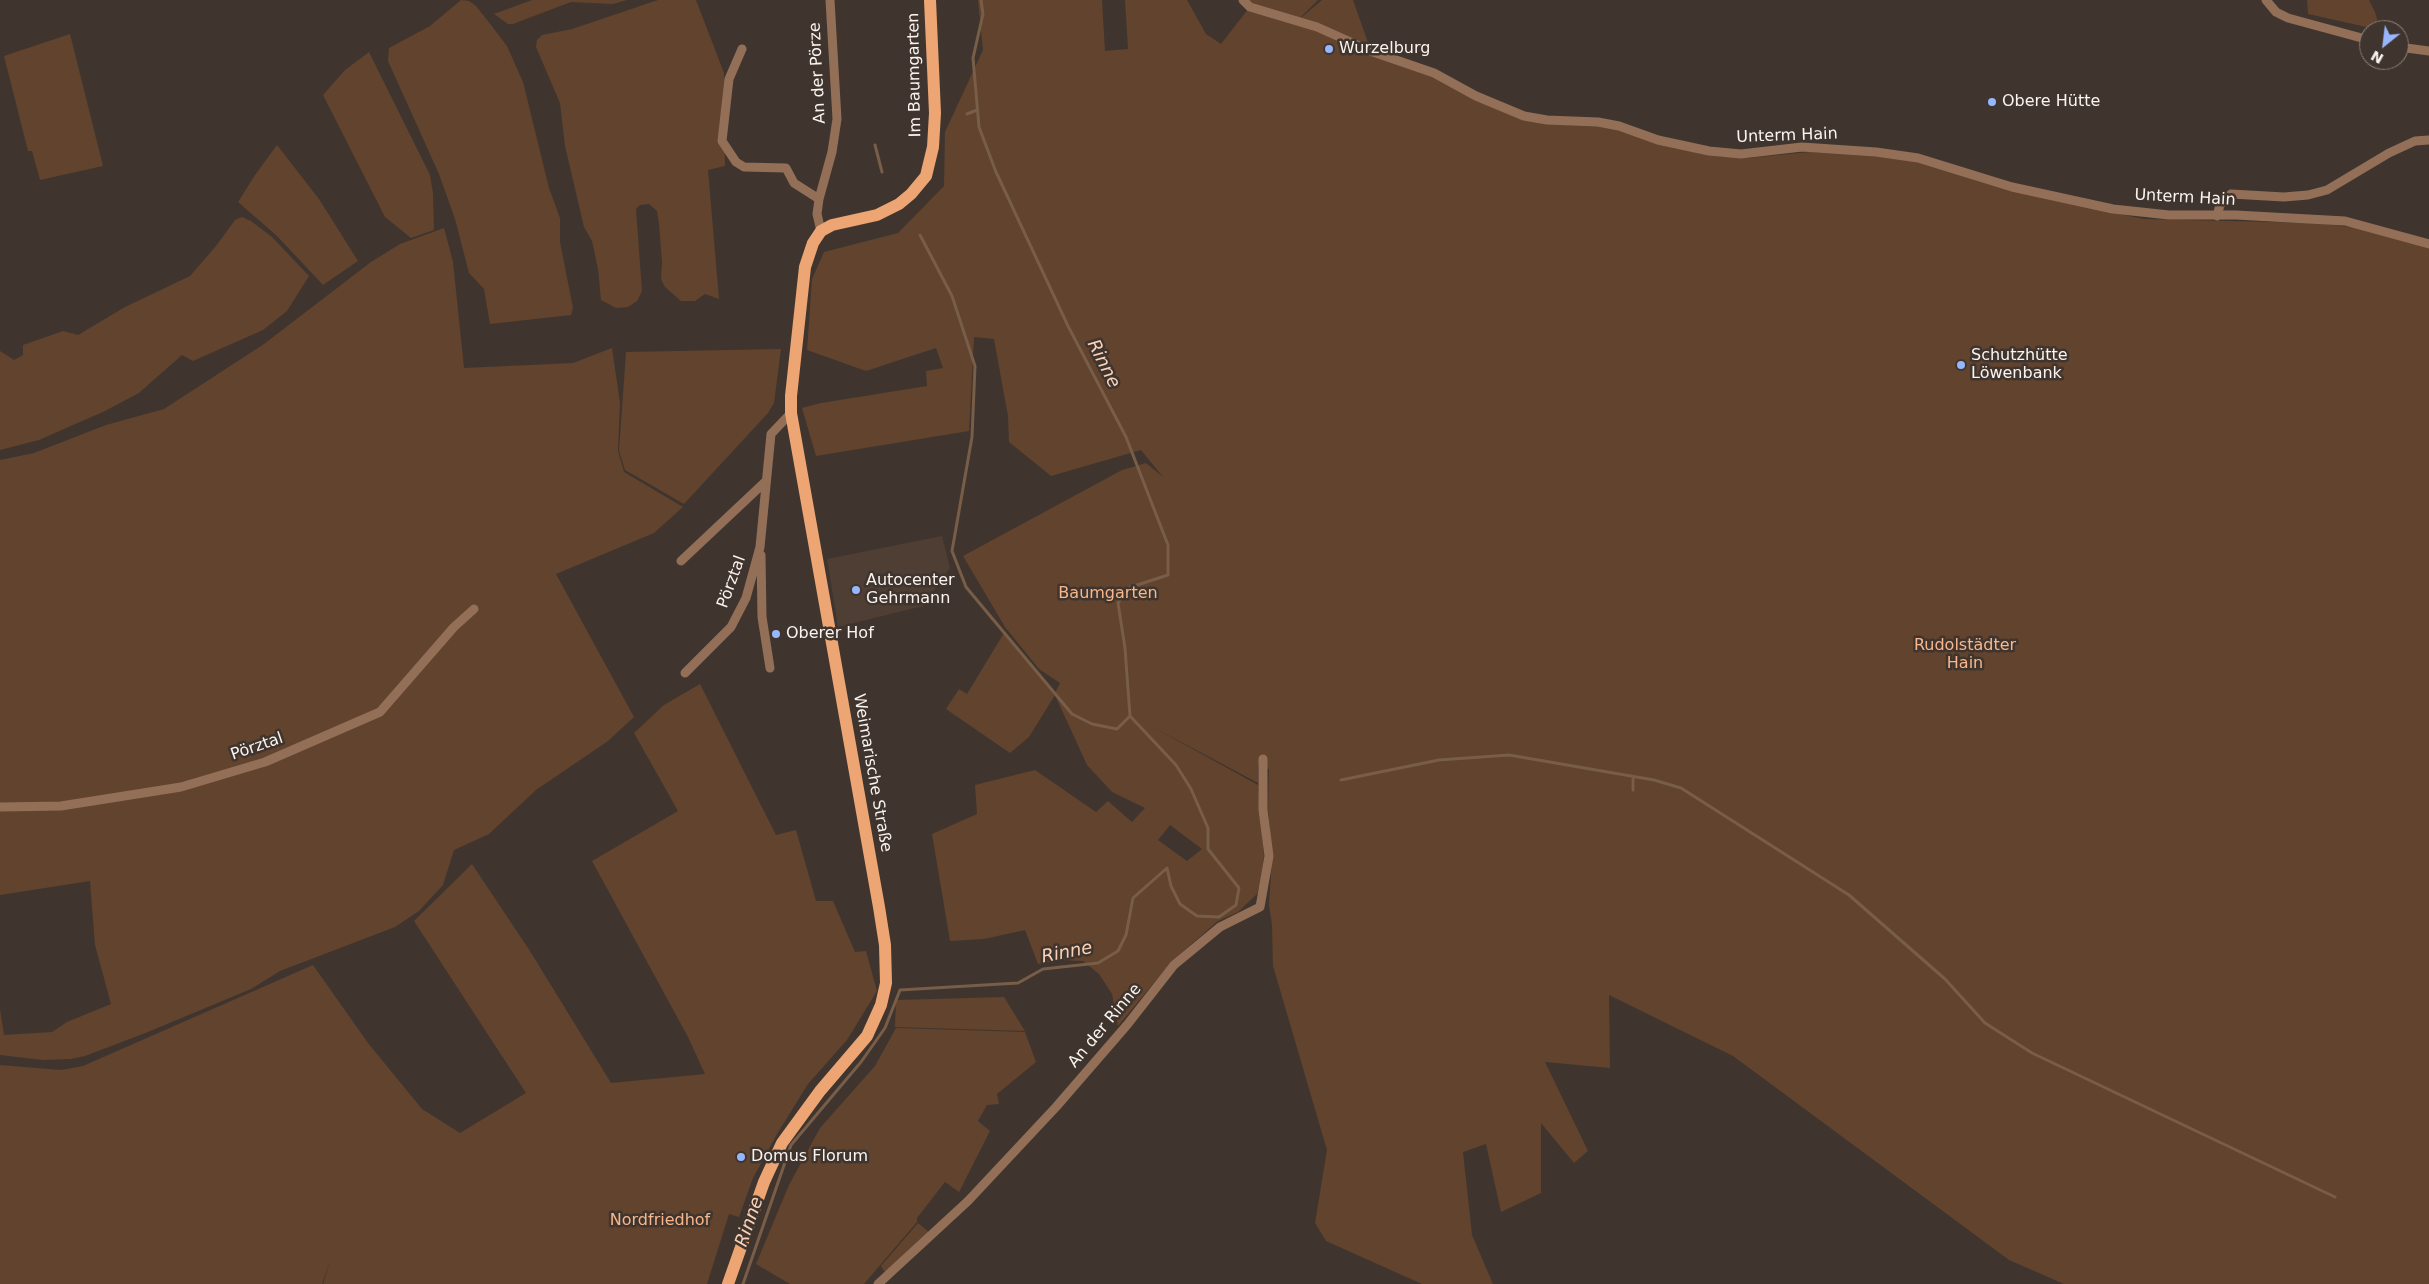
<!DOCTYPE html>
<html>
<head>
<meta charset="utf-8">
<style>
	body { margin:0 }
	#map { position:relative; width:2429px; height:1284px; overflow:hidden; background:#3f352e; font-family:"DejaVu Sans",sans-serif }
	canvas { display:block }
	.north { position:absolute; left:2359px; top:20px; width:50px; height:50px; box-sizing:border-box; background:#3f352e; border:1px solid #8a817b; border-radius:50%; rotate:209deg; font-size:14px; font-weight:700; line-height:20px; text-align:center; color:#faf3ef }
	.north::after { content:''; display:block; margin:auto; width:18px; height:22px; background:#96b6fd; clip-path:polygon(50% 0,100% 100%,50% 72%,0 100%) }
</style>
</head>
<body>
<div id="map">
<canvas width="2429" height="1284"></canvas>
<div class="north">N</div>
</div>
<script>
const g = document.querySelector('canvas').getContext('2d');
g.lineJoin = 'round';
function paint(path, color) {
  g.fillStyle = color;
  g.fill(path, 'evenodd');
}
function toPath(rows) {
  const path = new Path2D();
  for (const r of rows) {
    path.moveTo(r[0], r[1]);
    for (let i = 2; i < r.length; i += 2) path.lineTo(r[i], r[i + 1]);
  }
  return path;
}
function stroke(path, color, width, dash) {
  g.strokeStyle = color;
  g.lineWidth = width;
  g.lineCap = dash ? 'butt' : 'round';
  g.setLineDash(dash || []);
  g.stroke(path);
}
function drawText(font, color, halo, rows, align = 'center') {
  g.font = font + ' "DejaVu Sans",sans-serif';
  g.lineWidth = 5;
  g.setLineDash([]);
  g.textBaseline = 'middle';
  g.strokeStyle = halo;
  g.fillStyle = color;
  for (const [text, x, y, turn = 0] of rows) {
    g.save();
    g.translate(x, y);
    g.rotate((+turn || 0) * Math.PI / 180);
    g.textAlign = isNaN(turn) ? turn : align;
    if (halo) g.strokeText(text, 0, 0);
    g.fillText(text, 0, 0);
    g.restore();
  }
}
paint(toPath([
	[942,536,950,568,923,606,838,627,827,559]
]), '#4e3e33');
paint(toPath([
	[461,0,469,1,476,6,491,25,507,46,523,82,549,188,560,218,560,242,573,308,571,315,490,324,484,289,469,273,455,219,439,174,388,61,389,48,430,26],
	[532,0,627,0,613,4,571,2,513,24,508,24,494,14],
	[658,0,696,0,724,73,725,166,708,170,719,299,705,294,695,301,681,301,665,287,661,279,662,262,659,224,657,211,649,204,640,205,636,209,642,291,637,301,628,307,616,308,601,300,598,269,592,241,584,227,565,146,560,103,536,47,537,40,542,35,572,29],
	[978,0,1102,0,1105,51,1128,49,1125,0,1187,0,1206,34,1221,44,1249,8,1296,22,1322,0,1353,0,1372,54,1434,75,1524,119,1610,127,1681,149,1717,156,1748,158,1809,152,1850,153,1910,160,2090,208,2144,219,2317,223,2359,228,2429,248,2429,1284,2064,1284,2009,1260,1733,1056,1609,995,1610,1068,1545,1062,1588,1151,1574,1163,1541,1123,1541,1193,1501,1212,1486,1144,1463,1152,1472,1235,1493,1284,1422,1284,1326,1241,1315,1223,1327,1150,1273,966,1272,925,1269,905,1272,857,1268,810,1269,769,1258,766,1258,783,1151,726,1258,785,1264,856,1261,882,1257,894,1238,912,1218,921,1172,961,1118,1026,1112,994,1099,974,1083,961,1060,960,1038,964,1025,930,984,939,950,941,932,834,977,814,975,785,1035,770,1096,812,1108,801,1132,822,1145,808,1112,792,1087,765,1055,695,1029,737,1010,753,946,709,959,689,967,694,1004,633,1054,695,1060,683,1039,669,1005,627,963,556,1122,470,1146,463,1163,477,1141,450,1051,476,1009,442,1008,416,994,339,974,337,969,431,816,456,802,408,821,403,927,386,926,371,943,368,936,348,866,371,807,350,812,279,824,252,898,233,944,186,945,132,983,50],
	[1170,825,1202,849,1187,861,1158,840],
	[1249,0,1318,0,1300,18,1254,5],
	[2307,0,2369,0,2375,12,2380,30,2308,14],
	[70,34,103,166,40,180,32,151,28,151,4,56],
	[369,52,430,175,433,193,434,230,411,238,385,217,323,95,345,70],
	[277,145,319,199,358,261,323,285,277,236,238,202,255,175],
	[242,217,251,221,272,237,309,276,287,311,263,330,193,361,182,355,139,393,105,411,39,440,0,450,0,351,14,360,23,355,23,345,63,331,78,335,125,307,190,276,216,246,235,220],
	[444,228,453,262,464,368,573,363,612,348,620,403,618,451,624,472,683,507,654,533,556,574,634,717,608,741,536,790,489,834,454,850,443,885,419,911,395,927,280,971,251,989,143,1034,85,1056,71,1059,43,1060,0,1055,0,1009,4,1035,52,1032,67,1022,111,1004,95,945,90,881,0,895,0,460,34,453,106,425,164,409,264,344,371,262,400,244],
	[781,349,774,403,768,413,684,504,625,470,619,451,626,352],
	[700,684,776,835,796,830,816,901,833,901,855,952,866,951,877,991,847,1040,808,1084,777,1134,753,1178,739,1217,729,1214,707,1284,323,1284,330,1261,322,1284,0,1284,0,1065,61,1070,83,1066,313,965,368,1043,422,1109,460,1133,526,1093,414,921,472,864,530,951,611,1083,705,1074,688,1037,592,861,678,811,634,733,664,705],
	[1004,997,1025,1031,895,1027,896,1000],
	[896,1028,1025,1032,1036,1062,997,1094,999,1104,987,1105,978,1121,990,1131,959,1192,945,1182,917,1218,917,1222,864,1284,790,1284,756,1264,789,1185,820,1128,875,1066],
	[918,1223,930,1233,887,1271,884,1271,881,1266]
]), '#61432e');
stroke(toPath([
	[967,114,977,110],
	[875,145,882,172],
	[920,235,952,296,975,366,972,437,952,551,966,587,1072,714,1092,724,1117,729,1130,716],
	[1341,780,1439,760,1509,755,1654,780,1681,788,1849,895,1945,979,1985,1023,2032,1053,2335,1197],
	[1633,790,1633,779],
	[743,1284,791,1145,861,1062,885,1028,900,990,1018,983,1043,969,1098,963,1118,951,1126,935,1133,898,1167,868,1171,886,1180,904,1197,916,1219,917,1236,905,1239,888,1208,849,1208,828,1191,789,1176,765,1130,716,1125,648,1118,603,1128,588,1168,575,1168,545,1126,437,1068,326,996,172,979,127,973,58,983,14,981,0]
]), '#785d48', 3);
stroke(toPath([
	[1243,0,1250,7,1317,27,1373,52,1434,73,1476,96,1524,116,1547,120,1598,122,1619,126,1658,140,1709,151,1741,154,1802,147,1876,152,1918,158,2012,187,2113,209,2169,215,2236,215,2345,221,2429,244],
	[2266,0,2276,12,2288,18,2369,40],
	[2399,47,2429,51],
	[742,49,729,79,722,141,736,162,744,167,786,168,794,183,819,199],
	[2217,216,2220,205,2231,194,2284,197,2308,195,2327,190,2389,153,2415,141,2429,140],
	[821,231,817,214,819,199,832,152,837,119,830,0],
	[761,555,762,617,770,668],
	[681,561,765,482],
	[685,673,731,627,746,598,760,547,771,434,791,413],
	[0,807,61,806,181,787,265,762,380,712,454,627,474,609],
	[878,1284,968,1201,1056,1107,1127,1025,1174,965,1220,927,1260,907,1269,856,1263,810,1263,759]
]), '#936f58', 9);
stroke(toPath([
	[728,1284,764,1182,782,1143,820,1091,867,1036,881,1005,886,983,885,945,879,907,791,413,791,396,805,267,813,243,821,231,832,225,877,215,899,204,911,194,926,176,933,147,935,113,930,0]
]), '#eda573', 12);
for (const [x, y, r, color] of [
	[1329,49,5,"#96b6fd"],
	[1992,102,5,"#96b6fd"],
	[1961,365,5,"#96b6fd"],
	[856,590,5,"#96b6fd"],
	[776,634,5,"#96b6fd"],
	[741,1157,5,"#96b6fd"]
]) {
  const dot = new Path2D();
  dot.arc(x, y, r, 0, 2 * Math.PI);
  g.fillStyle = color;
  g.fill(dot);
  stroke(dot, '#3f352e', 2);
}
drawText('16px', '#faf3ef', '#3f352e', [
	["Wurzelburg",1339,49],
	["Obere Hütte",2002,102],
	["Schutzhütte",1971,356],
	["Löwenbank",1971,374],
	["Autocenter",866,581],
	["Gehrmann",866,599],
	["Oberer Hof",786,634],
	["Domus Florum",751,1157]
], 'left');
drawText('16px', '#faf3ef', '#3f352e', [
	["An der Pörze",818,73,-93],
	["Im Baumgarten",915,75,-91],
	["Unterm Hain",1787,136,-2],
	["Unterm Hain",2185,198,3],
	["Pörztal",732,582,-70],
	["Pörztal",257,747,-19],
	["Weimarische Straße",872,773,80],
	["An der Rinne",1105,1026,-50]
]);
drawText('16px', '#f8b68a', '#3f352e', [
	["Baumgarten",1108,594],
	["Rudolstädter",1965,646],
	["Hain",1965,664],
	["Nordfriedhof",660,1221]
]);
drawText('italic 18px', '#fad1b7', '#3f352e', [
	["Rinne",1103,364,63],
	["Rinne",1067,953,-11],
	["Rinne",750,1222,-71]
]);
</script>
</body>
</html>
